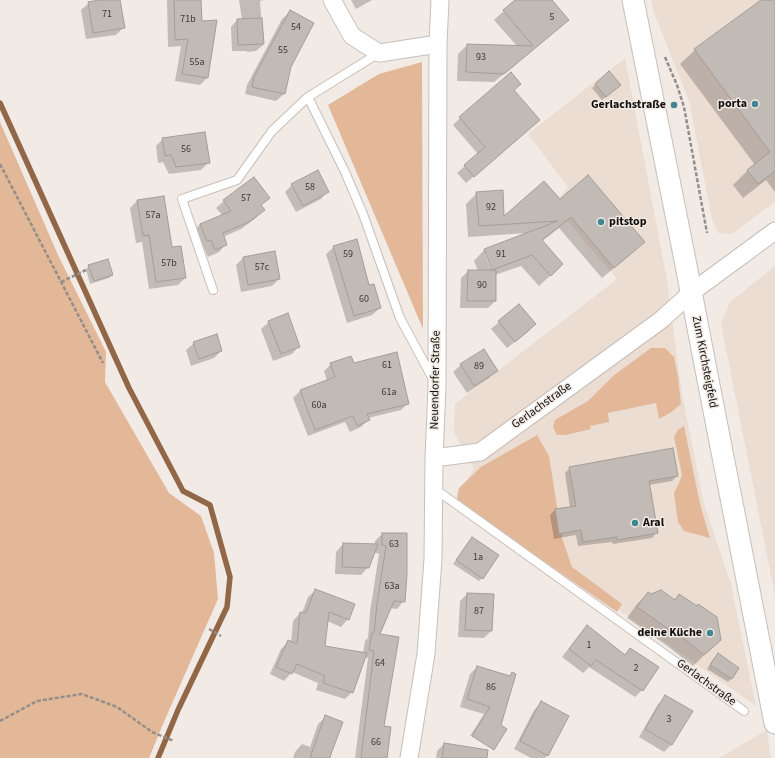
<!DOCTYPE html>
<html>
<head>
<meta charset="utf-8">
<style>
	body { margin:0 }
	canvas { display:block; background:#f2eae4 }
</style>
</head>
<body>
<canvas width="775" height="758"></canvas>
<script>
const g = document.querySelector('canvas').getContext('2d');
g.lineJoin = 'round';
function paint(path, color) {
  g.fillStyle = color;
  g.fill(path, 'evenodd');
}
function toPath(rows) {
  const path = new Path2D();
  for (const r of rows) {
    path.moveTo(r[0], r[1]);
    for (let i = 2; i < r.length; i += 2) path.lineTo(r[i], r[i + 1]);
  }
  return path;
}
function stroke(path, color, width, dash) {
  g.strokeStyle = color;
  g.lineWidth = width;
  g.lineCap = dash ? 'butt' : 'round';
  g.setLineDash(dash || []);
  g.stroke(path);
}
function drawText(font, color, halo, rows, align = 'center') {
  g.font = font + ' "Source Sans 3",sans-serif';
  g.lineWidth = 3;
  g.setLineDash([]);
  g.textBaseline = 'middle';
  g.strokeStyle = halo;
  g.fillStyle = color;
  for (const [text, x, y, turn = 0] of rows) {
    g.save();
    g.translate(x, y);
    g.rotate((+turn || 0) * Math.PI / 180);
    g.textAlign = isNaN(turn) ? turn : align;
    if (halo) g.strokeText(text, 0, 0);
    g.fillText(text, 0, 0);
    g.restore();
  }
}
paint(toPath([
	[651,0,775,0,775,202,731,234,718,233,712,219,689,101,653,10],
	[625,58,667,280,682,394,704,504,731,584,756,706,456,496,474,469,454,432,455,404,617,279,554,205,568,187,528,134],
	[775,266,775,596,721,324,730,302],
	[767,730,771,758,719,758]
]), '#ebddd2');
paint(toPath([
	[422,62,423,329,328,105,379,74],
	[0,122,58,255,106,352,105,382,169,493,201,516,214,553,218,599,163,724,149,758,0,758],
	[651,348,665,348,674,357,678,376,681,404,670,413,659,419,656,403,608,413,609,422,590,426,591,429,566,435,557,435,553,427,555,420,588,401,613,376],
	[684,426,700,504,710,538,684,531,678,522,674,493,679,483,682,475,674,437,678,430],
	[537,435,549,456,562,538,572,567,622,604,617,612,529,551,457,499,459,488,481,467]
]), '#e3b899');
paint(toPath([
	[106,0,119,0,124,27,116,35,86,39,81,10,89,3],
	[167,0,200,0,201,22,216,21,207,78,200,85,175,81,181,46,168,47],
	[239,0,264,0,260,1,263,45,256,51,247,52,247,51,232,51,231,27,237,20,242,20],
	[351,0,372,0,356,9],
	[516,0,550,0,567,20,558,29,494,82,457,81,458,54,467,45,517,46,494,20],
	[763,0,775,0,775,192,766,180,743,198,733,185,748,170,755,165,680,64,695,50],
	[290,12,290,66,284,94,276,101,245,94,247,85,282,19],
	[609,73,616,88,602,100,592,88],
	[513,91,531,127,466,183,457,173,478,154,453,125,460,118],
	[163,139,209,162,201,170,169,174,163,162,158,163,156,146],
	[254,178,269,198,260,206,263,210,256,218,241,229,223,237,226,244,219,252,208,257,203,246,200,248,193,232,200,224,222,215,216,208,224,201],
	[292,185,328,191,321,199,296,212,285,192],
	[477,193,504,218,560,200,643,242,632,253,602,278,559,228,541,242,551,275,539,286,521,266,495,275,495,301,488,308,460,308,461,278,468,271,478,271,474,261,485,249,527,233,468,237,466,204],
	[485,254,487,254,495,275,493,275],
	[137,201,185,278,178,285,149,289,142,242,136,243,130,208],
	[334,247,369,287,380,308,372,315,347,323,326,254],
	[243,258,279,279,272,286,241,292,236,265],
	[89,266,112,275,109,278,90,284,86,269],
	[519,305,535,324,528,332,507,348,491,329,499,322],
	[269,322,299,346,292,354,273,361,261,329],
	[194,343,221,351,214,358,191,366,186,350],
	[331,364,353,364,408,403,401,410,368,418,368,420,361,427,350,432,345,422,308,436,293,398,300,391,327,381,324,371],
	[461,365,497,370,489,378,467,393,453,372],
	[570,468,677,476,672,481,649,485,657,532,652,538,613,544,612,542,578,546,576,535,554,539,550,515,555,510,570,508,565,473],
	[382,534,404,601,397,609,390,608,379,635,383,727,386,758,355,758,368,658,365,657,352,692,345,699,316,690,318,683,292,672,284,681,270,674,281,649,288,642,291,643,293,621,300,613,302,613,308,597,316,590,348,619,341,627,327,621,324,646,363,653,365,641,368,638,370,612,379,554,374,552,368,567,361,575,335,574,336,552,343,544,375,545,375,541],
	[469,542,482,578,479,581,453,564],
	[648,593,651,596,674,600,679,595,720,640,693,666,666,645,627,618,637,604],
	[467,594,491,631,484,638,458,637,460,601],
	[587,627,624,655,630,649,642,690,635,697,589,667,583,673,562,657,580,634],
	[718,655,738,668,731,679,728,682,707,669,714,658],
	[477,667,509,677,512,674,490,741,470,736,484,714,460,707,470,674],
	[666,697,672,744,664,752,639,737,658,704],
	[541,703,547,755,545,758,531,758,514,749,534,710],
	[326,717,328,758,293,758,295,752,302,744,310,747,318,724],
	[444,744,468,758,436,758,437,751]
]), '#0003');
stroke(toPath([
	[0,103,129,388,183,491,210,505,230,577,227,607,178,710,158,758]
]), '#926747', 5.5);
const building = toPath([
	[99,0,120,0,125,28,93,33,88,2,99,0],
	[174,0,201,0,202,21,217,20,208,78,182,74,188,39,175,40,174,0],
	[515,0,552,0,569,20,504,74,466,72,467,44,533,46,503,10,515,0],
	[761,0,775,0,775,171,758,184,747,170,770,152,694,49,761,0],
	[290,10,314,23,291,67,285,94,252,87,254,77,290,10],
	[262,18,264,44,238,45,237,19,262,18],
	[609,71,621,85,606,97,595,84,609,71],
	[511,72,521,84,514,90,540,120,474,177,464,165,485,147,459,117,511,72],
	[205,132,210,163,176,167,171,155,165,156,162,138,205,132],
	[318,170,329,192,303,206,291,184,318,170],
	[588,175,645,242,614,268,571,217,566,221,565,221,565,222,542,240,563,264,551,276,532,255,492,270,484,249,558,221,479,226,476,192,503,190,504,216,544,181,560,199,588,175],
	[254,177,270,198,261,205,265,210,249,222,223,233,227,245,215,250,211,240,207,241,200,224,231,211,223,200,254,177],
	[164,196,172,247,181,246,186,278,156,282,149,235,143,236,137,200,164,196],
	[357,239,369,285,374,284,381,308,354,316,333,246,357,239],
	[275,251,280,279,248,285,243,257,275,251],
	[108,259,113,275,94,281,88,265,108,259],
	[468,270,496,270,496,301,467,301,468,270],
	[519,304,536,324,515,342,498,321,519,304],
	[288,313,300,347,281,354,268,321,288,313],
	[217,334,222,351,199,359,193,342,217,334],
	[484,349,498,371,474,386,460,364,484,349],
	[397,352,409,404,367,414,370,420,357,426,353,416,315,430,300,390,335,377,330,363,351,356,354,363,397,352],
	[673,448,678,476,649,481,658,533,617,540,617,537,583,542,581,530,559,534,555,509,576,506,569,467,673,448],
	[382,533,407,533,407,574,405,602,394,601,380,634,399,637,384,726,391,727,387,758,361,758,374,651,369,650,372,633,374,633,377,604,386,546,382,545,382,533],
	[472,537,499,555,483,579,456,560,472,537],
	[343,543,378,544,369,568,342,567,343,543],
	[315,589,355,604,349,620,329,612,325,646,367,653,353,693,323,683,325,676,297,664,292,674,276,667,288,640,297,644,300,612,306,613,315,589],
	[661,590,675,600,679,594,697,606,698,604,717,617,721,640,704,655,678,634,677,635,637,607,648,592,651,594,661,590],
	[467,593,494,594,492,631,465,630,467,593],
	[587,625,625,655,630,648,659,667,643,691,596,660,591,666,569,649,587,625],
	[718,653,739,668,732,679,710,665,718,653],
	[477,666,510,676,512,672,516,674,501,725,507,729,494,750,472,736,490,707,467,699,477,666],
	[665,695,693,711,672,745,645,729,665,695],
	[541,701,569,716,548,756,520,741,541,701],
	[325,715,343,722,331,754,330,758,310,758,325,715],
	[444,743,488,750,487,758,442,758,444,743]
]);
paint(building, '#c2bab5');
stroke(building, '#a49d98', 1);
const service = toPath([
	[379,53,308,97,345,172,363,214,400,318,434,381],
	[213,290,182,199,237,180,272,131,308,97],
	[435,489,744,711]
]);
const minor = toPath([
	[332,0,352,36,379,53,438,44],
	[434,458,480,452,661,320,692,292,775,231],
	[409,758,426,654,433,559,434,458,437,387,438,44,440,0]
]);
const tertiary = toPath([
	[633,0,684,255,708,380,775,723]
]);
stroke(service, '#c7bfba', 10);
stroke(minor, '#c7bfba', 19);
stroke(tertiary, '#c7bfba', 23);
stroke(toPath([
	[665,57,677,85,684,107,707,233],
	[0,164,103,363],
	[61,282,86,270],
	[209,629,221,636],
	[0,721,37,701,82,694,117,707,152,732,174,741]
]), '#948e8a', 2.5, [4, 2]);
stroke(service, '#fff', 8);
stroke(minor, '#fff', 17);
stroke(tertiary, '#fff', 21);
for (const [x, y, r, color] of [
	[755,104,4,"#408791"],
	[674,105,4,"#408791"],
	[601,222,4,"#408791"],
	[635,523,4,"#408791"],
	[710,633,4,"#408791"]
]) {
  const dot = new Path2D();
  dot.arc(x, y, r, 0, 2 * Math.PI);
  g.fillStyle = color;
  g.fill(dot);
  stroke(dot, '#f2eae4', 1.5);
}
drawText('10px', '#3d3a37', null, [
	["71",107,15],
	["5",552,18],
	["71b",188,20],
	["54",296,28],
	["55",283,51],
	["93",481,58],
	["55a",197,63],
	["56",186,150],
	["58",310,188],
	["57",246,199],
	["92",491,208],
	["57a",153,216],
	["59",348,255],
	["91",501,255],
	["57b",169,264],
	["57c",262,268],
	["90",482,286],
	["60",364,300],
	["61",387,366],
	["89",479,367],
	["61a",389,393],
	["60a",319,406],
	["63",394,545],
	["1a",478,558],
	["63a",392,587],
	["87",479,612],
	["1",589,646],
	["64",380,664],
	["2",636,669],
	["86",491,688],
	["3",669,720],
	["66",376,743]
]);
drawText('bold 12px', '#110f0d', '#f2eae4', [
	["porta",747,104],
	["Gerlachstraße",666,105],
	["pitstop",609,222,"left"],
	["Aral",643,523,"left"],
	["deine Küche",702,633]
], 'right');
drawText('12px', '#110f0d', '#f2eae4', [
	["Zum Kirchsteigfeld",704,362,79],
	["Neuendorfer Straße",436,380,-89],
	["Gerlachstraße",542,406,-36],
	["Gerlachstraße",706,683,36]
]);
</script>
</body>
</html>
